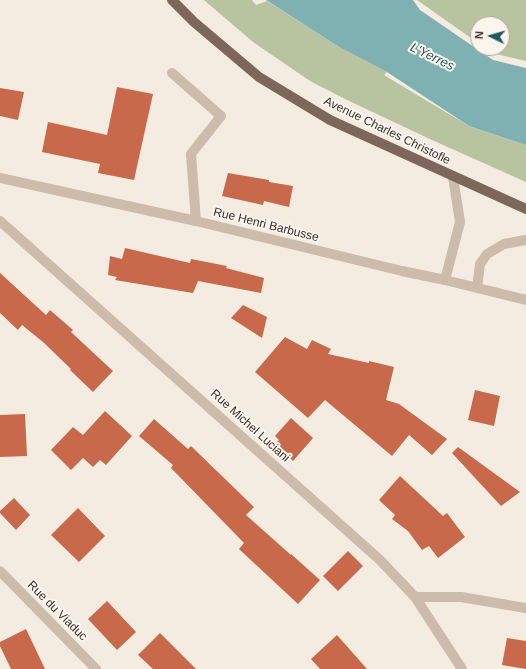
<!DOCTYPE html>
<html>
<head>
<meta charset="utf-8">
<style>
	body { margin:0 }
	#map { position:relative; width:526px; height:669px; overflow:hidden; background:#f4ebe1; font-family:Arial,sans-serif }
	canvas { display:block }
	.north { position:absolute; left:470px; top:16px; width:40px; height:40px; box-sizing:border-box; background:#fbf5ee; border:1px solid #aea6a0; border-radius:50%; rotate:275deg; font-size:11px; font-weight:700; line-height:16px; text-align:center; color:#3b302b }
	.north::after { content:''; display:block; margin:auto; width:14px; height:18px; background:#1f5a5e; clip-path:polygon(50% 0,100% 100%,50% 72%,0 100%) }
</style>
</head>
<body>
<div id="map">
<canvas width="526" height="669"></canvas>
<div class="north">N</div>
</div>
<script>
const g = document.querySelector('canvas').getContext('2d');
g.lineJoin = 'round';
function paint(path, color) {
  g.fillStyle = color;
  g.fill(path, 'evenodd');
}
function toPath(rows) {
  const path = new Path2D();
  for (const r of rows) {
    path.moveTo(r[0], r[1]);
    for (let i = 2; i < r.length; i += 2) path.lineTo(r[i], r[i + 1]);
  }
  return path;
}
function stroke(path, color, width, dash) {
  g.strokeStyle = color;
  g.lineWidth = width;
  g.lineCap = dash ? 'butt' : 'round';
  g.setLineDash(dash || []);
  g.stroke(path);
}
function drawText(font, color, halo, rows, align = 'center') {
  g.font = font + ' Arial,sans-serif';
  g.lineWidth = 4;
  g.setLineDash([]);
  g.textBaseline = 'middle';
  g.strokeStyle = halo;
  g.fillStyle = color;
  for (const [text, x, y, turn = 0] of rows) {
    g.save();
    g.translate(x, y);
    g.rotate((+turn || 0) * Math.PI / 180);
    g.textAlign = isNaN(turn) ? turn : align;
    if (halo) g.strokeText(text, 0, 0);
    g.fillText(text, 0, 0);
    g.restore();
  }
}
paint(toPath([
	[204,0,252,0,256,5,267,1,339,47,387,72,384,75,469,126,526,145,526,182,432,140,345,99,310,81,253,42],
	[417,0,526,0,526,61,492,53,486,48,502,48,502,24,478,24,478,43]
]), '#b8c4a0');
paint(toPath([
	[266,0,413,0,420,10,493,60,526,68,526,145,469,126,387,72,339,47]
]), '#7fb0b2');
paint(toPath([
	[117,87,153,94,134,180,98,173,100,164,42,152,48,122,107,135],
	[0,88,24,92,18,120,0,116],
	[228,173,269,180,269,182,293,186,289,207,264,201,263,205,222,196],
	[125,248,190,263,191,259,227,266,226,268,264,278,261,293,198,281,193,293,115,280,117,277,108,275,110,256,122,259],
	[0,273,46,315,50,310,73,330,71,332,113,371,93,392,70,370,71,369,43,342,22,325,18,330,0,313],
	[243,305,267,317,262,338,231,318],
	[285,337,307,349,312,340,331,349,328,354,369,363,369,361,394,367,386,400,399,404,447,439,432,455,409,435,392,456,325,400,308,418,255,372],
	[475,390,500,396,494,426,468,420],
	[105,411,132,436,106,465,100,460,93,467,83,458,71,470,51,450,73,427,83,435],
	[25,414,27,456,0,457,0,415],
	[291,418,313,438,293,461,275,444,279,440,275,436],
	[154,419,188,449,191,446,254,507,246,515,291,555,291,554,320,580,298,604,239,549,244,543,171,468,173,465,139,436],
	[458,447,520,492,501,506,452,453],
	[400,476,443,516,447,513,465,537,438,558,429,546,422,550,408,531,392,519,395,515,379,500],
	[14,498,30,515,16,530,0,513,0,511],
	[78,508,105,536,79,562,51,535],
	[348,551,363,566,338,591,323,576],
	[107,601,136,632,117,650,88,619],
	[26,629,45,669,11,669,0,646,0,642],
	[160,633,196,669,153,669,138,655],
	[337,635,367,669,320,669,311,659],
	[507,638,526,641,526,669,502,665]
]), '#c8694b');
stroke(toPath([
	[172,73,221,116,191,154,196,221],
	[0,178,196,221,402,271,445,280,526,300],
	[0,221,380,560,415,597,462,669],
	[445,280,460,222,453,177],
	[477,288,480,264,487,254,504,244,526,240],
	[0,571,96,669],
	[415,597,461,597,526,608]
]), '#cdbbac', 10);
stroke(toPath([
	[172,0,194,22,259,77,330,120,526,209]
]), '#7d675c', 10);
drawText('12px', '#3b302b', '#fbf5ee', [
	["Avenue Charles Christofle",387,131,26],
	["Rue Henri Barbusse",266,225,14],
	["Rue Michel Luciani",250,426,42],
	["Rue du Viaduc",57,611,45]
]);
drawText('italic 13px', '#1f5a5e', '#fbf5ee', [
	["L'Yerres",432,57,26]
]);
</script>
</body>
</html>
